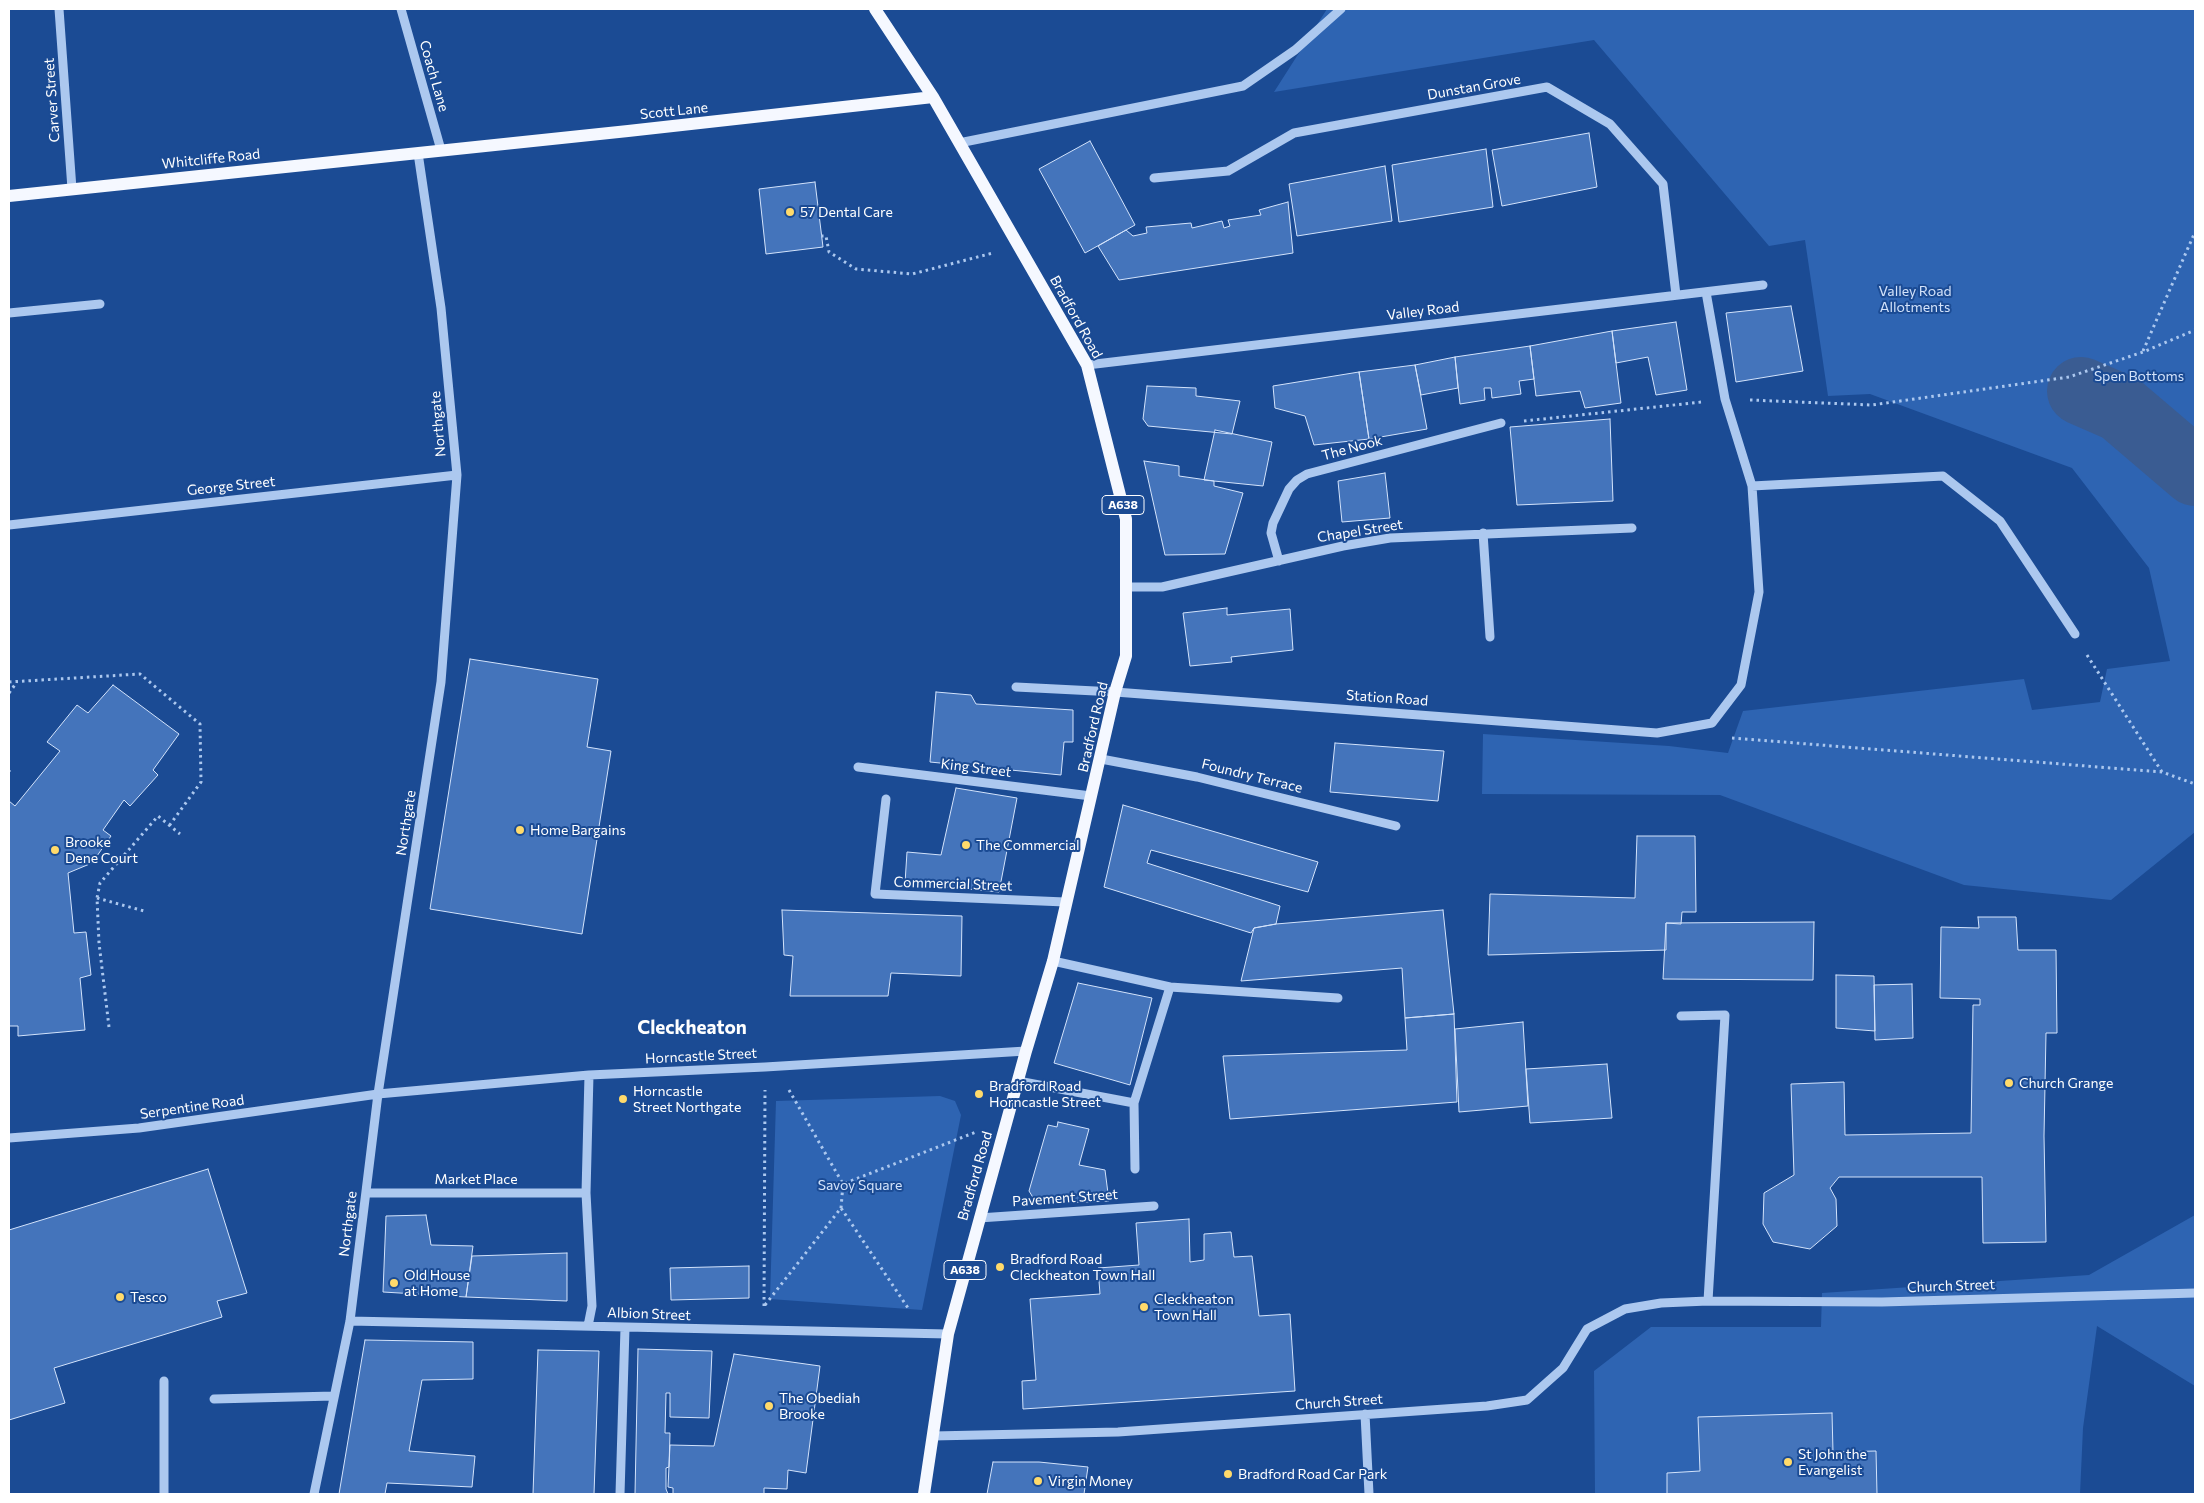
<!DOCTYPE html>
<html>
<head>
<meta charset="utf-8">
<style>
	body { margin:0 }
	#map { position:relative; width:2204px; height:1503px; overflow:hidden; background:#1b4b94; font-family:Commissioner,sans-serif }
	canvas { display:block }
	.frame { position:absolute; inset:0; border:10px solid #fff; pointer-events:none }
</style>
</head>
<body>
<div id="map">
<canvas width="2204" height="1503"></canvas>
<div class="frame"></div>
</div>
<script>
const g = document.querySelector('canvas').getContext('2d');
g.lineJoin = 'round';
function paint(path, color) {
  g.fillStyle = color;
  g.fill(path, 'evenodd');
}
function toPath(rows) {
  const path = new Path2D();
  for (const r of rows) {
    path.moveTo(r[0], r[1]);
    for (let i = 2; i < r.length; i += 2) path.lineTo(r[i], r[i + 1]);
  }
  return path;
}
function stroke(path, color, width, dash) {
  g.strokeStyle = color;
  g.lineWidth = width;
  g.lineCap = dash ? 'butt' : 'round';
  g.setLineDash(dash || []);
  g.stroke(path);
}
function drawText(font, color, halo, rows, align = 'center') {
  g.font = font + ' Commissioner,sans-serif';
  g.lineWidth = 4;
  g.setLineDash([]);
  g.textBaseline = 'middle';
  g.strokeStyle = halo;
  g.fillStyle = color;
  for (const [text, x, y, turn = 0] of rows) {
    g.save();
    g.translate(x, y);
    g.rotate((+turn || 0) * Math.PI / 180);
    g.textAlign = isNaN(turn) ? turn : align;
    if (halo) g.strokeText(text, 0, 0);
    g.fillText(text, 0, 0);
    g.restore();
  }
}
paint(toPath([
	[1327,9,2195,9,2195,832,2111,900,1964,885,1720,795,1482,794,1483,734,1669,746,1728,753,1743,711,2024,679,2032,710,2100,702,2107,669,2170,661,2149,568,2072,468,1870,394,1828,396,1805,240,1769,246,1594,40,1274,92],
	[940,1096,955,1101,961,1115,922,1310,770,1299,776,1101],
	[2195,1215,2195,1386,2097,1326,2083,1428,2080,1494,1595,1494,1594,1371,1651,1327,1821,1327,1822,1293,2089,1275]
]), '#2e64b2');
stroke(toPath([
	[2081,391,2120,408,2195,472]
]), '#3a5c92', 68);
const building = toPath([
	[1589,133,1597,187,1502,206,1492,150,1589,133],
	[1090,141,1135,225,1085,253,1039,169,1090,141],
	[1486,149,1493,207,1399,222,1392,165,1486,149],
	[1385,166,1392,221,1297,236,1289,184,1385,166],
	[815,182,823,247,766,254,759,189,815,182],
	[1288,202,1293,253,1119,280,1098,246,1126,230,1133,236,1147,233,1146,227,1191,223,1192,228,1222,221,1224,228,1230,226,1228,220,1261,215,1259,210,1288,202],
	[1791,306,1803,371,1736,382,1726,313,1791,306],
	[1676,322,1687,390,1656,395,1648,357,1616,363,1612,331,1676,322],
	[1612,331,1621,403,1585,408,1580,391,1536,396,1530,346,1612,331],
	[1530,346,1534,379,1519,381,1521,394,1492,398,1491,388,1484,388,1485,400,1460,404,1455,357,1530,346],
	[1455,357,1458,388,1421,395,1415,365,1455,357],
	[1415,365,1427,429,1369,439,1359,372,1415,365],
	[1359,372,1369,439,1314,445,1305,416,1275,408,1273,386,1359,372],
	[1147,386,1196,388,1196,396,1240,401,1232,434,1148,426,1143,419,1147,386],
	[1610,419,1613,501,1517,505,1510,427,1610,419],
	[1215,430,1272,442,1263,486,1204,480,1215,430],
	[1144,461,1179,466,1179,476,1214,481,1214,486,1243,493,1225,554,1165,555,1144,461],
	[1385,473,1390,518,1342,522,1338,481,1385,473],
	[1227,608,1227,615,1290,609,1293,650,1231,657,1232,662,1190,666,1183,613,1227,608],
	[470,659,598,679,587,747,611,751,582,934,430,909,470,659],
	[113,685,179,734,153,770,158,775,130,806,124,800,103,830,111,836,92,863,68,873,74,933,86,932,91,975,80,978,85,1030,18,1036,18,1026,9,1026,9,801,15,806,60,751,47,742,77,705,88,713,113,685],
	[936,692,971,695,976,704,1073,710,1073,742,1064,742,1061,775,930,762,936,692],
	[1335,743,1444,751,1438,801,1330,792,1335,743],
	[956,788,1017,798,999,892,905,883,907,852,941,855,956,788],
	[1123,805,1318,862,1308,892,1151,850,1147,863,1280,906,1276,924,1254,928,1251,933,1104,887,1123,805],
	[1637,836,1695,836,1696,912,1682,912,1681,924,1666,923,1666,950,1488,955,1490,894,1635,898,1637,836],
	[782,910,962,916,961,976,891,973,888,996,790,996,793,956,784,955,782,910],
	[1443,910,1454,1014,1405,1018,1402,968,1241,981,1254,928,1276,924,1443,910],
	[1978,917,2016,917,2018,950,2056,950,2057,1033,2046,1033,2044,1136,2046,1242,1983,1243,1982,1177,1839,1177,1830,1188,1836,1199,1837,1226,1810,1249,1773,1242,1763,1224,1764,1193,1794,1175,1791,1084,1844,1082,1845,1135,1971,1133,1973,1005,1980,1005,1980,999,1940,998,1941,927,1979,928,1978,917],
	[1814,922,1813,980,1663,979,1666,923,1814,922],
	[1836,975,1874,976,1875,1031,1836,1028,1836,975],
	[1078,983,1152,998,1130,1085,1054,1063,1078,983],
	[1912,984,1913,1038,1875,1040,1874,985,1912,984],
	[1454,1014,1457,1102,1230,1119,1223,1056,1407,1050,1405,1018,1454,1014],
	[1523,1022,1528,1106,1459,1112,1455,1029,1523,1022],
	[1607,1064,1612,1118,1530,1123,1526,1069,1607,1064],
	[1058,1122,1089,1129,1079,1165,1105,1170,1109,1201,1037,1204,1029,1191,1048,1125,1057,1127,1058,1122],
	[208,1169,247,1293,217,1301,222,1317,54,1368,65,1403,9,1420,9,1230,208,1169],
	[426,1215,431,1245,473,1246,466,1297,383,1292,386,1216,426,1215],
	[1189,1219,1190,1262,1204,1260,1204,1234,1231,1232,1234,1257,1252,1256,1259,1316,1290,1314,1295,1391,1023,1409,1022,1381,1036,1380,1030,1299,1100,1294,1098,1268,1139,1265,1136,1223,1189,1219],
	[567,1253,567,1301,466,1297,472,1256,567,1253],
	[749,1266,749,1298,671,1300,670,1268,749,1266],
	[365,1340,473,1342,473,1379,422,1380,409,1451,475,1456,472,1487,387,1483,385,1494,339,1494,365,1340],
	[638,1349,712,1351,709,1418,670,1417,670,1393,666,1393,665,1433,670,1433,669,1467,666,1468,666,1489,668,1494,635,1494,638,1349],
	[538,1350,599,1351,594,1494,533,1494,538,1350],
	[734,1354,820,1366,806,1473,788,1470,787,1489,764,1488,764,1494,673,1494,673,1488,668,1487,670,1445,714,1446,734,1354],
	[1832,1413,1833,1452,1876,1451,1877,1494,1667,1494,1667,1473,1700,1471,1698,1417,1832,1413],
	[993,1462,1039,1462,1088,1467,1084,1494,987,1494,993,1462]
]);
paint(building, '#4474bb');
stroke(building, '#d3e3fb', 1);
stroke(toPath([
	[821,236,826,236,829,252,856,269,912,274,993,253],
	[2143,351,2195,232],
	[1750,400,1872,405,2069,377,2143,352,2195,330],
	[1524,421,1702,402],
	[2087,655,2162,772],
	[9,682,140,674,200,724,201,782,169,826],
	[9,693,17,682],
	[1732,738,2162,772,2195,784],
	[9,771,10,772],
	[97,898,144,911],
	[109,1027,99,943,97,898,100,883,158,816,180,834],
	[789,1090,843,1184,976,1132],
	[841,1208,843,1184],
	[765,1305,841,1208,908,1308],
	[764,1306,765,1090]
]), '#acc8ef', 3, [2.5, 4]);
stroke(toPath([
	[59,9,72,189],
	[401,9,441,150],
	[959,143,1243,86,1295,50,1341,9],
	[1154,178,1228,171,1294,133,1547,87,1610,124,1663,184,1676,295],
	[1706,292,1725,399,1752,486],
	[9,313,100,304],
	[1087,365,1763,285],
	[9,525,457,475],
	[1483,533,1490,637],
	[1279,561,1271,533,1273,523,1289,489,1297,480,1307,474,1501,423],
	[1127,587,1162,587,1343,546,1390,538,1632,528],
	[1016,687,1115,692,1657,733,1712,723,1741,685,1759,592,1752,486,1943,476,2000,521,2075,634],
	[1101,759,1197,777,1396,826],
	[858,767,1091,796],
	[886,799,875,894,1065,902],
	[1053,961,1170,987,1134,1103,1135,1169],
	[1170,987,1338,998],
	[1681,1016,1725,1015,1708,1301],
	[1018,1081,1134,1103],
	[9,1138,139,1128,378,1094,589,1075,765,1067,1026,1051],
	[366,1193,586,1193],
	[979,1218,1154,1206],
	[350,1321,948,1334],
	[588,1326,592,1306,586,1193,589,1075],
	[214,1399,334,1396],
	[1365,1414,1369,1494],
	[933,1436,1118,1432,1487,1406,1527,1400,1563,1368,1587,1329,1625,1309,1661,1303,1708,1301,1882,1302,2195,1293],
	[164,1494,164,1381],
	[314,1494,350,1321,378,1094,441,682,457,475,441,308,418,153],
	[620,1494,625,1328]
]), '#acc8ef', 9);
stroke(toPath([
	[875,9,933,97,1087,365,1126,519,1126,656,1115,692,1053,961,1026,1051,948,1334,924,1494],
	[9,196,628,131,933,97]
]), '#f5f8ff', 12);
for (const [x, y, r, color] of [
	[790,212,5,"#ffda6b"],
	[520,830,5,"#ffda6b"],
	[966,845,5,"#ffda6b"],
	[55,850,5,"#ffda6b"],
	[2009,1083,5,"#ffda6b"],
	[979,1094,5,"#ffda6b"],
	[623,1099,5,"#ffda6b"],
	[1000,1267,5,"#ffda6b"],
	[394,1283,5,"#ffda6b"],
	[120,1297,5,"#ffda6b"],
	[1144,1307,5,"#ffda6b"],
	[769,1406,5,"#ffda6b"],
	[1788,1462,5,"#ffda6b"],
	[1228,1474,5,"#ffda6b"],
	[1038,1481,5,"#ffda6b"]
]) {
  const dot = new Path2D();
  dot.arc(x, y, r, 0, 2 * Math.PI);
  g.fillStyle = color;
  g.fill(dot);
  stroke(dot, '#1b4b94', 2);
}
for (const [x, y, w] of [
	[1123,505,42],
	[965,1270,42]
]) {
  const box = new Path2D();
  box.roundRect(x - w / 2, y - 9.5, w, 19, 4);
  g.fillStyle = '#1b4b94';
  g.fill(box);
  stroke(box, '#fff', 1);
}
drawText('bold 12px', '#fff', null, [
	["A638",1123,505],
	["A638",965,1270]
]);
drawText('14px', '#fff', '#1b4b94', [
	["Coach Lane",434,76,74],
	["Dunstan Grove",1474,87,-10],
	["Carver Street",52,100,-94],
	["Scott Lane",674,111,-6],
	["Whitcliffe Road",211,159,-6],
	["Valley Road",1423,311,-7],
	["Bradford Road",1076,317,61],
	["Northgate",438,424,-95],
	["The Nook",1352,448,-15],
	["George Street",231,486,-6],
	["Chapel Street",1360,531,-9],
	["Station Road",1387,698,4],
	["Bradford Road",1093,727,-77],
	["King Street",976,768,7],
	["Foundry Terrace",1252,776,14],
	["Northgate",406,823,-81],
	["Commercial Street",953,884,2],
	["Horncastle Street",701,1056,-3],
	["Serpentine Road",192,1107,-8],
	["Bradford Road",975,1176,-74],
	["Market Place",476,1179],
	["Pavement Street",1065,1198,-4],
	["Northgate",348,1224,-83],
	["Church Street",1951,1286,-2],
	["Albion Street",649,1314,2],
	["Church Street",1339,1402,-4]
]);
drawText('14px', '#fff', '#1b4b94', [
	["57 Dental Care",800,212],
	["Home Bargains",530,830],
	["Brooke",65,842],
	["Dene Court",65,858],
	["The Commercial",976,845],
	["Church Grange",2019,1083],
	["Bradford Road",989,1086],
	["Horncastle Street",989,1102],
	["Horncastle",633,1091],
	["Street Northgate",633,1107],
	["Bradford Road",1010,1259],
	["Cleckheaton Town Hall",1010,1275],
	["Old House",404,1275],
	["at Home",404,1291],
	["Tesco",130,1297],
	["Cleckheaton",1154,1299],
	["Town Hall",1154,1315],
	["The Obediah",779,1398],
	["Brooke",779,1414],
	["St John the",1798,1454],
	["Evangelist",1798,1470],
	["Bradford Road Car Park",1238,1474],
	["Virgin Money",1048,1481]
], 'left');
drawText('14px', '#d3e3fb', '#1b4b94', [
	["Valley Road",1915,291],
	["Allotments",1915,307],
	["Spen Bottoms",2139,376],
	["Savoy Square",860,1185]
]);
drawText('bold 19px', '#fff', '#1b4b94', [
	["Cleckheaton",692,1028]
]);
</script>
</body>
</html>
